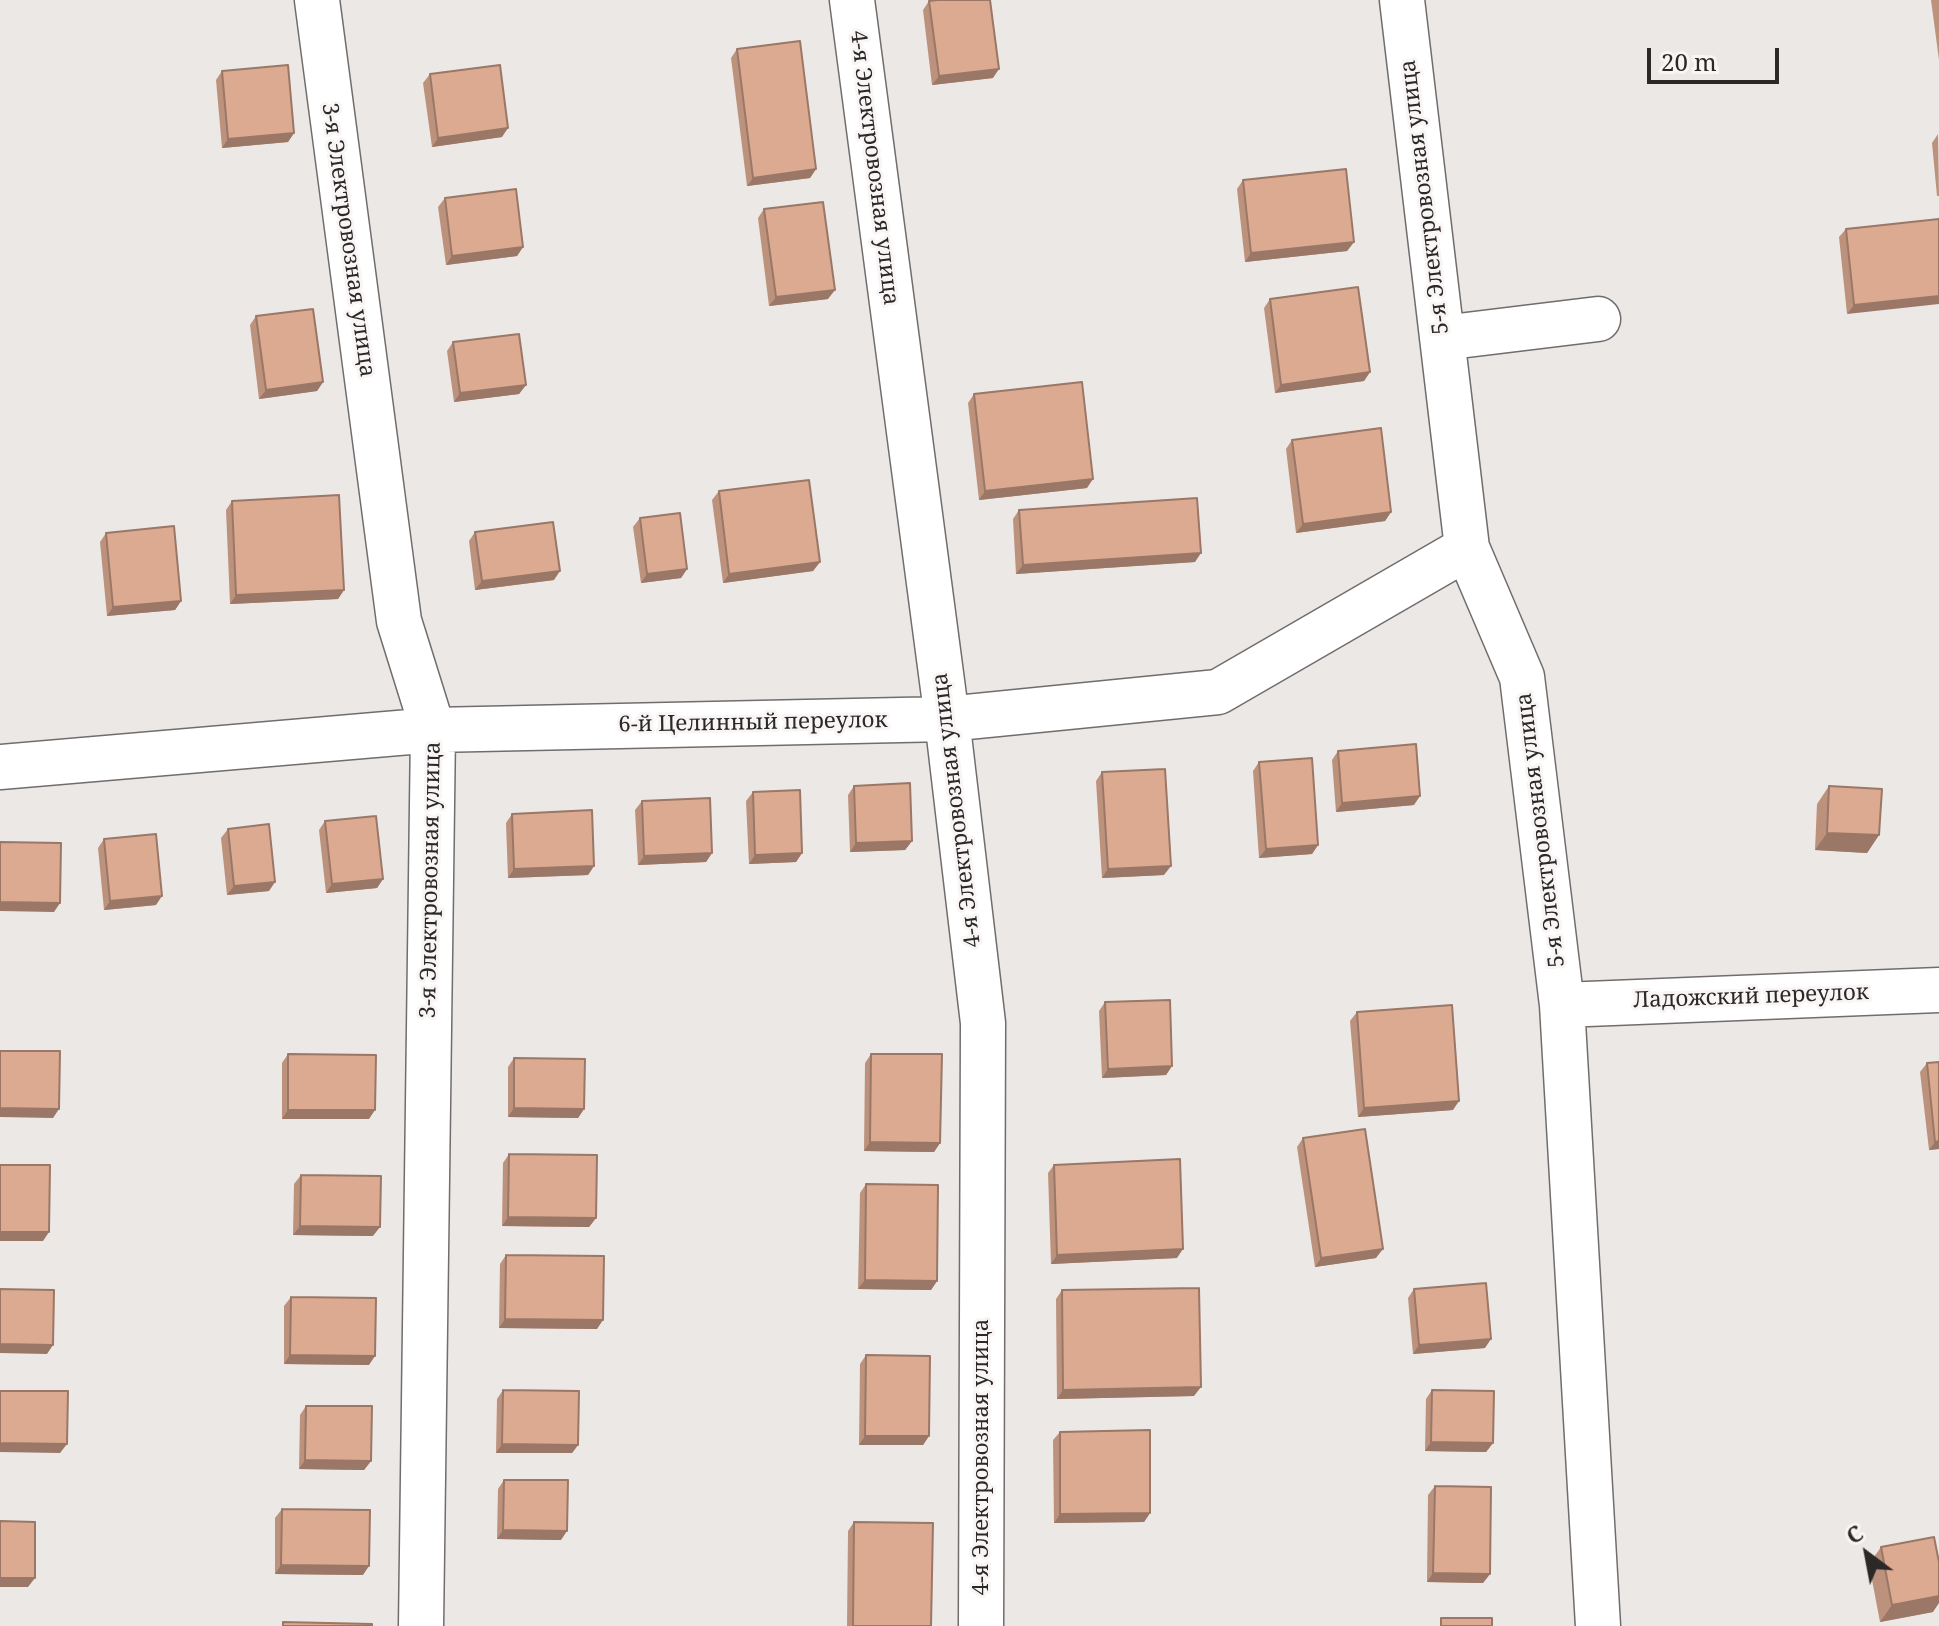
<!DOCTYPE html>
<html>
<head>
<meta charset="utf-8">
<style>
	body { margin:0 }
	#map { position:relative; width:1939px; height:1626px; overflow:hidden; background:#ece8e6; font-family:"Noto Serif",serif }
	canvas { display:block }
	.north { position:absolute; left:1827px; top:1514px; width:80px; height:80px; -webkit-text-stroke:6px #f9f5f4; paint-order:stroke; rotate:328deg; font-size:22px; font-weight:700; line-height:32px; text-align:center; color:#2a2928 }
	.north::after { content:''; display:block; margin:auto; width:28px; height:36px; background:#2a2928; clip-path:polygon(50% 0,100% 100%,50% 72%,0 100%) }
	.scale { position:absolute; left:1647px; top:48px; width:132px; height:36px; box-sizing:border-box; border:4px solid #2a2928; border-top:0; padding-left:10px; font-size:24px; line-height:28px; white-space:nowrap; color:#2a2928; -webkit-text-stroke:6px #f9f5f4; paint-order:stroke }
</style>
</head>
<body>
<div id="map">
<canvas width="1939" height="1626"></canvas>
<div class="north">С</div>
<div class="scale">20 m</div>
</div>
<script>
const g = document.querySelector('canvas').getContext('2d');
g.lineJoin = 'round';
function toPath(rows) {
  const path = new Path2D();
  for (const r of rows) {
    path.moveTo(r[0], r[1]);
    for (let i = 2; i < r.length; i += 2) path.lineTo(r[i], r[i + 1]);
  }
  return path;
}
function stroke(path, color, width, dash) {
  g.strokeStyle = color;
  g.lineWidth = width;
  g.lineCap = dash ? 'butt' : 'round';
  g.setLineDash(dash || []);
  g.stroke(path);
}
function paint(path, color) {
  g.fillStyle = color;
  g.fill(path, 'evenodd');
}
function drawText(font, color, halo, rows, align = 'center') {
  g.font = font + ' "Noto Serif",serif';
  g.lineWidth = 6;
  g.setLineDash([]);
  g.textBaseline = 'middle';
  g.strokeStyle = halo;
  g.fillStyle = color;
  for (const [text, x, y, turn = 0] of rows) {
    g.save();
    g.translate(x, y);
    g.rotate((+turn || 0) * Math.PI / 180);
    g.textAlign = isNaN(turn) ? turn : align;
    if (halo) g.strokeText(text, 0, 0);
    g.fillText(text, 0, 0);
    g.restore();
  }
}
const minor = toPath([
	[317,0,399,621,433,730,421,1626],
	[852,0,947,719,983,1023,981,1626],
	[1402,0,1467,548,1522,677,1562,1005,1598,1626],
	[1442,338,1598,319],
	[0,767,433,730,947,719,1218,692,1467,548],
	[1562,1005,1939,990]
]);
stroke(minor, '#706d6c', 47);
stroke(minor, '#fff', 44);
paint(toPath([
	[1931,0,1939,0,1939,60],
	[929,1,993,78,932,85,923,10],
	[737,49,816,169,810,178,747,186,731,58],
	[222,71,294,133,288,142,222,148,216,80],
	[430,74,502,137,432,147,423,83],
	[1938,134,1939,196,1937,196,1932,143],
	[1243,180,1354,242,1347,251,1245,262,1237,189],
	[445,198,523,247,517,256,446,265,438,207],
	[764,209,828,299,769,306,758,218],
	[1939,219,1847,314,1839,237,1846,229],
	[1270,299,1370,372,1364,381,1275,393,1264,308],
	[256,316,323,382,317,391,259,399,250,325],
	[453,342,526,385,519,394,454,402,447,351],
	[974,394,1087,488,979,500,968,403],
	[1292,440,1391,512,1385,521,1296,533,1286,449],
	[719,491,820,562,813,571,723,583,712,500],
	[232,501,344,590,338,599,230,604,226,510],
	[1019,510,1195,562,1016,574,1013,519],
	[640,518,687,569,681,578,641,583,633,527],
	[475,532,554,580,475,590,469,541],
	[106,533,181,601,175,610,107,616,100,542],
	[1338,751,1414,805,1336,812,1332,760],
	[1259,762,1318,845,1312,854,1259,858,1253,771],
	[1102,772,1164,875,1102,878,1096,781],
	[854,786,912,841,905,850,850,852,848,795],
	[1829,786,1879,835,1867,853,1815,850,1817,804],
	[753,792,802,853,796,862,749,864,746,801],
	[642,801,712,853,706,862,638,865,635,810],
	[512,814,594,866,588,875,508,878,506,823],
	[325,821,383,879,377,888,326,893,319,830],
	[228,829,269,891,227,895,221,838],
	[104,839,156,905,104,910,98,848],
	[1105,1002,1172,1066,1166,1075,1102,1078,1099,1011],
	[1357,1012,1453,1110,1358,1117,1350,1021],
	[288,1054,369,1119,282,1119,282,1063],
	[871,1054,940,1143,934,1152,864,1151,865,1063],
	[514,1058,584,1109,578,1118,508,1117,508,1067],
	[1939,1062,1939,1149,1929,1150,1920,1072,1927,1063],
	[1303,1138,1376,1258,1315,1267,1297,1147],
	[509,1154,596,1218,589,1227,502,1226,503,1163],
	[1054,1165,1177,1258,1051,1264,1048,1173],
	[301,1175,373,1236,293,1235,294,1184],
	[866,1184,937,1281,931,1290,858,1289,860,1193],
	[506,1255,597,1329,499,1328,500,1264],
	[1414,1289,1485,1348,1413,1354,1408,1298],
	[1062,1290,1194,1396,1057,1399,1056,1299],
	[291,1297,369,1365,284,1364,284,1306],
	[866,1355,929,1436,923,1445,859,1445,860,1364],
	[503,1390,578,1445,572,1453,496,1453,497,1399],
	[1432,1390,1493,1443,1486,1452,1425,1451,1426,1399],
	[306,1406,371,1461,364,1470,299,1469,300,1415],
	[1060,1432,1150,1513,1144,1522,1054,1523,1053,1440],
	[504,1480,561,1540,497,1539,498,1489],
	[1435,1486,1490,1574,1483,1583,1427,1582,1428,1495],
	[282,1509,363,1575,275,1574,275,1518],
	[854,1522,931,1626,847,1626,848,1531],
	[1881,1547,1933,1612,1880,1622,1869,1564]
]), '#bd927d');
paint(toPath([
	[999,69,993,78,932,85,939,76],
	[508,128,502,137,432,147,438,138],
	[294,133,288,142,222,148,228,139],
	[816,169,810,178,747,186,753,178],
	[1354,242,1347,251,1245,262,1251,253],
	[523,247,517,256,446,265,452,256],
	[835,290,828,299,769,306,776,297],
	[1939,296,1939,304,1847,314,1854,305],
	[1370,372,1364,381,1275,393,1281,385],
	[323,382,317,391,259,399,266,390],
	[526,385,519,394,454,402,460,393],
	[1093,479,1087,488,979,500,985,491],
	[1391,512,1385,521,1296,533,1303,524],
	[1201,553,1195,562,1016,574,1023,565],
	[820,562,813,571,723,583,729,574],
	[687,569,681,578,641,583,647,574],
	[560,571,554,580,475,590,482,581],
	[344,590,338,599,230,604,236,595],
	[181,601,175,610,107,616,113,607],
	[1420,796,1414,805,1336,812,1342,803],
	[1827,833,1879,835,1867,853,1815,850],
	[912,841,905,850,850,852,856,843],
	[1318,845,1312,854,1259,858,1266,849],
	[712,853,706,862,638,865,644,856],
	[802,853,796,862,749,864,755,855],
	[594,866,588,875,508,878,514,869],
	[1171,866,1164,875,1102,878,1108,869],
	[383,879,377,888,326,893,332,884],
	[275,882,269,891,227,895,234,886],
	[162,896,156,905,104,910,110,901],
	[0,902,60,903,54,912,0,911],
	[1172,1066,1166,1075,1102,1078,1108,1069],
	[1459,1101,1453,1110,1358,1117,1364,1108],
	[0,1108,59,1109,53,1118,0,1117],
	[514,1108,584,1109,578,1118,508,1117],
	[288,1110,375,1110,369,1119,282,1119],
	[1939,1141,1939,1149,1929,1150,1935,1142],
	[870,1142,940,1143,934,1152,864,1151],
	[508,1217,596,1218,589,1227,502,1226],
	[300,1226,380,1227,373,1236,293,1235],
	[0,1232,49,1232,43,1241,0,1241],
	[1183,1249,1177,1258,1051,1264,1057,1255],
	[1383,1249,1376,1258,1315,1267,1321,1258],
	[865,1280,937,1281,931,1290,858,1289],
	[505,1319,603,1320,597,1329,499,1328],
	[1491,1339,1485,1348,1413,1354,1419,1345],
	[0,1344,53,1345,47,1354,0,1353],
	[290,1355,375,1356,369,1365,284,1364],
	[1201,1387,1194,1396,1057,1399,1063,1390],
	[865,1436,929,1436,923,1445,859,1445],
	[1431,1442,1493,1443,1486,1452,1425,1451],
	[0,1443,67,1444,60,1453,0,1452],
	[502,1444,578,1445,572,1453,496,1453],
	[305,1460,371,1461,364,1470,299,1469],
	[1150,1513,1144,1522,1054,1523,1060,1514],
	[503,1530,567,1531,561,1540,497,1539],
	[281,1565,369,1566,363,1575,275,1574],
	[1433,1573,1490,1574,1483,1583,1427,1582],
	[0,1578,35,1578,28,1587,0,1587],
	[1939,1596,1939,1603,1933,1612,1880,1622,1892,1605]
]), '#9a7766');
const building = toPath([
	[938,0,990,0,999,69,939,76,929,1,938,0],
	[800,41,816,169,753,178,737,49,800,41],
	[288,65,294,133,228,139,222,71,288,65],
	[500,65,508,128,438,138,430,74,500,65],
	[1346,169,1354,242,1251,253,1243,180,1346,169],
	[516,189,523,247,452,256,445,198,516,189],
	[823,202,835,290,776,297,764,209,823,202],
	[1939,219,1939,296,1854,305,1846,229,1939,219],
	[1358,287,1370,372,1281,385,1270,299,1358,287],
	[313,309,323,382,266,390,256,316,313,309],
	[519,334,526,385,460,393,453,342,519,334],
	[1082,382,1093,479,985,491,974,394,1082,382],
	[1381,428,1391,512,1303,524,1292,440,1381,428],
	[809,480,820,562,729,574,719,491,809,480],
	[339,495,344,590,236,595,232,501,339,495],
	[1197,498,1201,553,1023,565,1019,510,1197,498],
	[680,513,687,569,647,574,640,518,680,513],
	[553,522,560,571,482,581,475,532,553,522],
	[174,526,181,601,113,607,106,533,174,526],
	[1416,744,1420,796,1342,803,1338,751,1416,744],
	[1312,758,1318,845,1266,849,1259,762,1312,758],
	[1165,769,1171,866,1108,869,1102,772,1165,769],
	[910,783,912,841,856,843,854,786,910,783],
	[1829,786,1882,789,1879,835,1827,833,1829,786],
	[800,790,802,853,755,855,753,792,800,790],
	[710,798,712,853,644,856,642,801,710,798],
	[592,810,594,866,514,869,512,814,592,810],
	[376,816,383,879,332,884,325,821,376,816],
	[269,824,275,882,234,886,228,829,269,824],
	[156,834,162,896,110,901,104,839,156,834],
	[0,842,61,843,60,903,0,902,0,842],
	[1170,1000,1172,1066,1108,1069,1105,1002,1170,1000],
	[1452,1005,1459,1101,1364,1108,1357,1012,1452,1005],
	[0,1051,60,1051,59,1109,0,1108,0,1051],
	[288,1054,376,1055,375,1110,288,1110,288,1054],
	[871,1054,942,1054,940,1143,870,1142,871,1054],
	[514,1058,585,1059,584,1109,514,1108,514,1058],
	[1939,1062,1939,1141,1935,1142,1927,1063,1939,1062],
	[1365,1129,1383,1249,1321,1258,1303,1138,1365,1129],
	[509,1154,597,1155,596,1218,508,1217,509,1154],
	[1180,1159,1183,1249,1057,1255,1054,1165,1180,1159],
	[0,1165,50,1165,49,1232,0,1232,0,1165],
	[301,1175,381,1176,380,1227,300,1226,301,1175],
	[866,1184,938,1185,937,1281,865,1280,866,1184],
	[506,1255,604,1256,603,1320,505,1319,506,1255],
	[1486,1283,1491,1339,1419,1345,1414,1289,1486,1283],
	[1199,1288,1201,1387,1063,1390,1062,1290,1199,1288],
	[0,1289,54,1290,53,1345,0,1344,0,1289],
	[291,1297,376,1298,375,1356,290,1355,291,1297],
	[866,1355,930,1356,929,1436,865,1436,866,1355],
	[503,1390,579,1391,578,1445,502,1444,503,1390],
	[1432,1390,1494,1391,1493,1443,1431,1442,1432,1390],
	[0,1391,68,1391,67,1444,0,1443,0,1391],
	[306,1406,372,1406,371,1461,305,1460,306,1406],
	[1150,1430,1150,1513,1060,1514,1060,1432,1150,1430],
	[504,1480,568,1480,567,1531,503,1530,504,1480],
	[1435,1486,1491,1487,1490,1574,1433,1573,1435,1486],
	[282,1509,370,1510,369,1566,281,1565,282,1509],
	[0,1521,35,1522,35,1578,0,1578,0,1521],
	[854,1522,933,1523,931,1626,853,1626,854,1522],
	[1934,1537,1939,1562,1939,1596,1892,1605,1881,1547,1934,1537],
	[1441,1618,1492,1618,1492,1626,1441,1626,1441,1618],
	[283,1622,372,1624,372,1626,283,1626,283,1622]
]);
paint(building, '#dcaa91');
stroke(building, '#9a7766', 2);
drawText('22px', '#2a2928', '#f9f5f4', [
	["4-я Электровозная улица",874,168,83],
	["5-я Электровозная улица",1425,197,-97],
	["3-я Электровозная улица",348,240,82],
	["6-й Целинный переулок",753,723,-1],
	["4-я Электровозная улица",957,810,-97],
	["5-я Электровозная улица",1541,830,-97],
	["3-я Электровозная улица",431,880,-89],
	["Ладожский переулок",1751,997,-2],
	["4-я Электровозная улица",982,1457,-90]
]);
</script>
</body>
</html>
